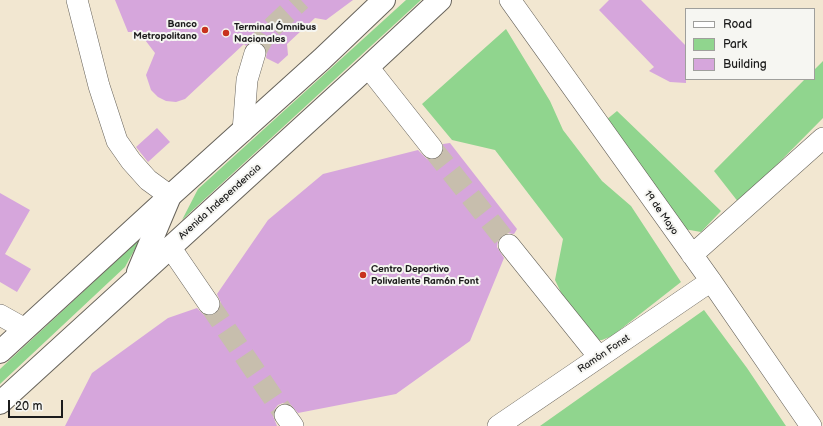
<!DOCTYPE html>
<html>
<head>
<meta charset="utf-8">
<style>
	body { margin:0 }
	#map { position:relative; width:823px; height:426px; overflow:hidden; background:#f2e7d1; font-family:"Balsamiq Sans",sans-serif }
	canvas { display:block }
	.legend { position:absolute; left:685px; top:8px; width:130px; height:72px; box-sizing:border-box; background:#f6f6f2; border:1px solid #9f9f9c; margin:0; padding:5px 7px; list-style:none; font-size:12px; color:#1c1c1c }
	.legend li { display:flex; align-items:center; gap:8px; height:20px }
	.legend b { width:20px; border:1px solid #9f9f9c }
	.scale { position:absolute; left:8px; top:400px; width:55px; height:18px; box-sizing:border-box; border:2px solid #1c1c1c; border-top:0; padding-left:5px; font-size:12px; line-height:14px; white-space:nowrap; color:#1c1c1c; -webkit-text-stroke:3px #f6f6f2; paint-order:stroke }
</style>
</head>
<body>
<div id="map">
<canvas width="823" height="426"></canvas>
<ul class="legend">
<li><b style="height:5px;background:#fff"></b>Road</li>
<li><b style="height:11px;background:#90d58e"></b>Park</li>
<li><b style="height:11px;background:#d6a6dc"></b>Building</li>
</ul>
<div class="scale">20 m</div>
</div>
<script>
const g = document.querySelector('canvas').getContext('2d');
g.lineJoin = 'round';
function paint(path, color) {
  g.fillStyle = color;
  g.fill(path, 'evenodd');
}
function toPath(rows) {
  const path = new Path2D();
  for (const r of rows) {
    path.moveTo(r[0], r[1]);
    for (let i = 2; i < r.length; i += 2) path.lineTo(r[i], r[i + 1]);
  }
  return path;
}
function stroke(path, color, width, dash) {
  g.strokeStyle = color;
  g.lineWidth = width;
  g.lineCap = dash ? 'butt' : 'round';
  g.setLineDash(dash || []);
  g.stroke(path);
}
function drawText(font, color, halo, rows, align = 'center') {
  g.font = font + ' "Balsamiq Sans",sans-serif';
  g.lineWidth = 4;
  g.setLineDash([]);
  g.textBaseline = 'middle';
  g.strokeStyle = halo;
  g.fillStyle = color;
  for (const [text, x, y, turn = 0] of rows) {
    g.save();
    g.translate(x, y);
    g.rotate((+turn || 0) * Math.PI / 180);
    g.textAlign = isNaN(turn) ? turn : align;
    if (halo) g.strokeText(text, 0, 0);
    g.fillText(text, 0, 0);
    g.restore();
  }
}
paint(toPath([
	[406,0,421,0,182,220,198,189],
	[506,29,550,101,563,130,602,181,631,206,681,282,612,336,602,340,594,340,567,305,555,280,563,239,495,150,452,140,422,104],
	[823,61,823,118,739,203,714,171,805,79,814,79,814,70],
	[617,111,721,211,701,232,684,229,606,120],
	[141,238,125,267,0,384,0,369],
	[704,310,747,368,786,426,540,426]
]), '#90d58e');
paint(toPath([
	[115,0,353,0,326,20,315,18,287,44,288,55,278,64,266,58,267,51,263,44,258,41,252,41,246,46,244,44,185,99,176,102,166,101,158,97,151,90,146,75,155,53,139,32,128,32],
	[609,0,641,0,686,46,686,83,670,82,649,71,654,67,599,10],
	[157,128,170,142,148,162,136,147],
	[450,143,517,229,514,234,507,233,502,235,498,240,497,247,504,258,470,341,396,394,298,413,290,404,283,403,278,405,274,410,273,416,277,426,65,426,92,373,168,318,197,308,204,315,210,316,216,314,220,310,221,303,217,294,268,220,323,174,418,150,427,159,434,160,439,158,443,153,443,144],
	[0,193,30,210,5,254,31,269,17,292,0,282]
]), '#d6a6dc');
stroke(toPath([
	[255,53,266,33,301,0],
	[432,148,509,245],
	[209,304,285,415]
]), '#c7bead', 21, [21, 10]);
const minor = toPath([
	[77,0,99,86,117,141,131,161,148,180,170,196],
	[510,0,711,281,811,426],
	[368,67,432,148],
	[243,131,247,80,255,53],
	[509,245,599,357],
	[170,247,209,304],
	[692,255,823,138],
	[0,315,25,329],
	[285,415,293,426],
	[498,426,711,281]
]);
const major = toPath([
	[0,352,170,196,322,59,384,0]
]);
const highway = toPath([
	[138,272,170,196],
	[0,403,368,67,440,0]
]);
stroke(minor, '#67635b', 22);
stroke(major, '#67635b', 24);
stroke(highway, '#67635b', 24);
stroke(minor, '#fff', 21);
stroke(major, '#fff', 22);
stroke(highway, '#fff', 22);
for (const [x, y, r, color] of [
	[205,30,4,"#c8321e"],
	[226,33,4,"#c8321e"],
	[363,275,4,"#c8321e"]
]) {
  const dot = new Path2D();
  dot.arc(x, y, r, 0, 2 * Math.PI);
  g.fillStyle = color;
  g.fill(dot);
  stroke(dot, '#f6f6f2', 1.5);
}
drawText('bold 10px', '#1c1c1c', '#f6f6f2', [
	["Banco",197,24,"right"],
	["Metropolitano",197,36,"right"],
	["Terminal Ómnibus",234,27],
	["Nacionales",234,39],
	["Centro Deportivo",371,269],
	["Polivalente Ramón Font",371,281]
], 'left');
drawText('10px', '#1c1c1c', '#f6f6f2', [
	["Avenida Independencia",220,202,-42],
	["19 de Mayo",661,213,55],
	["Ramón Fonst",604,354,-34]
]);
</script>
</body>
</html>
